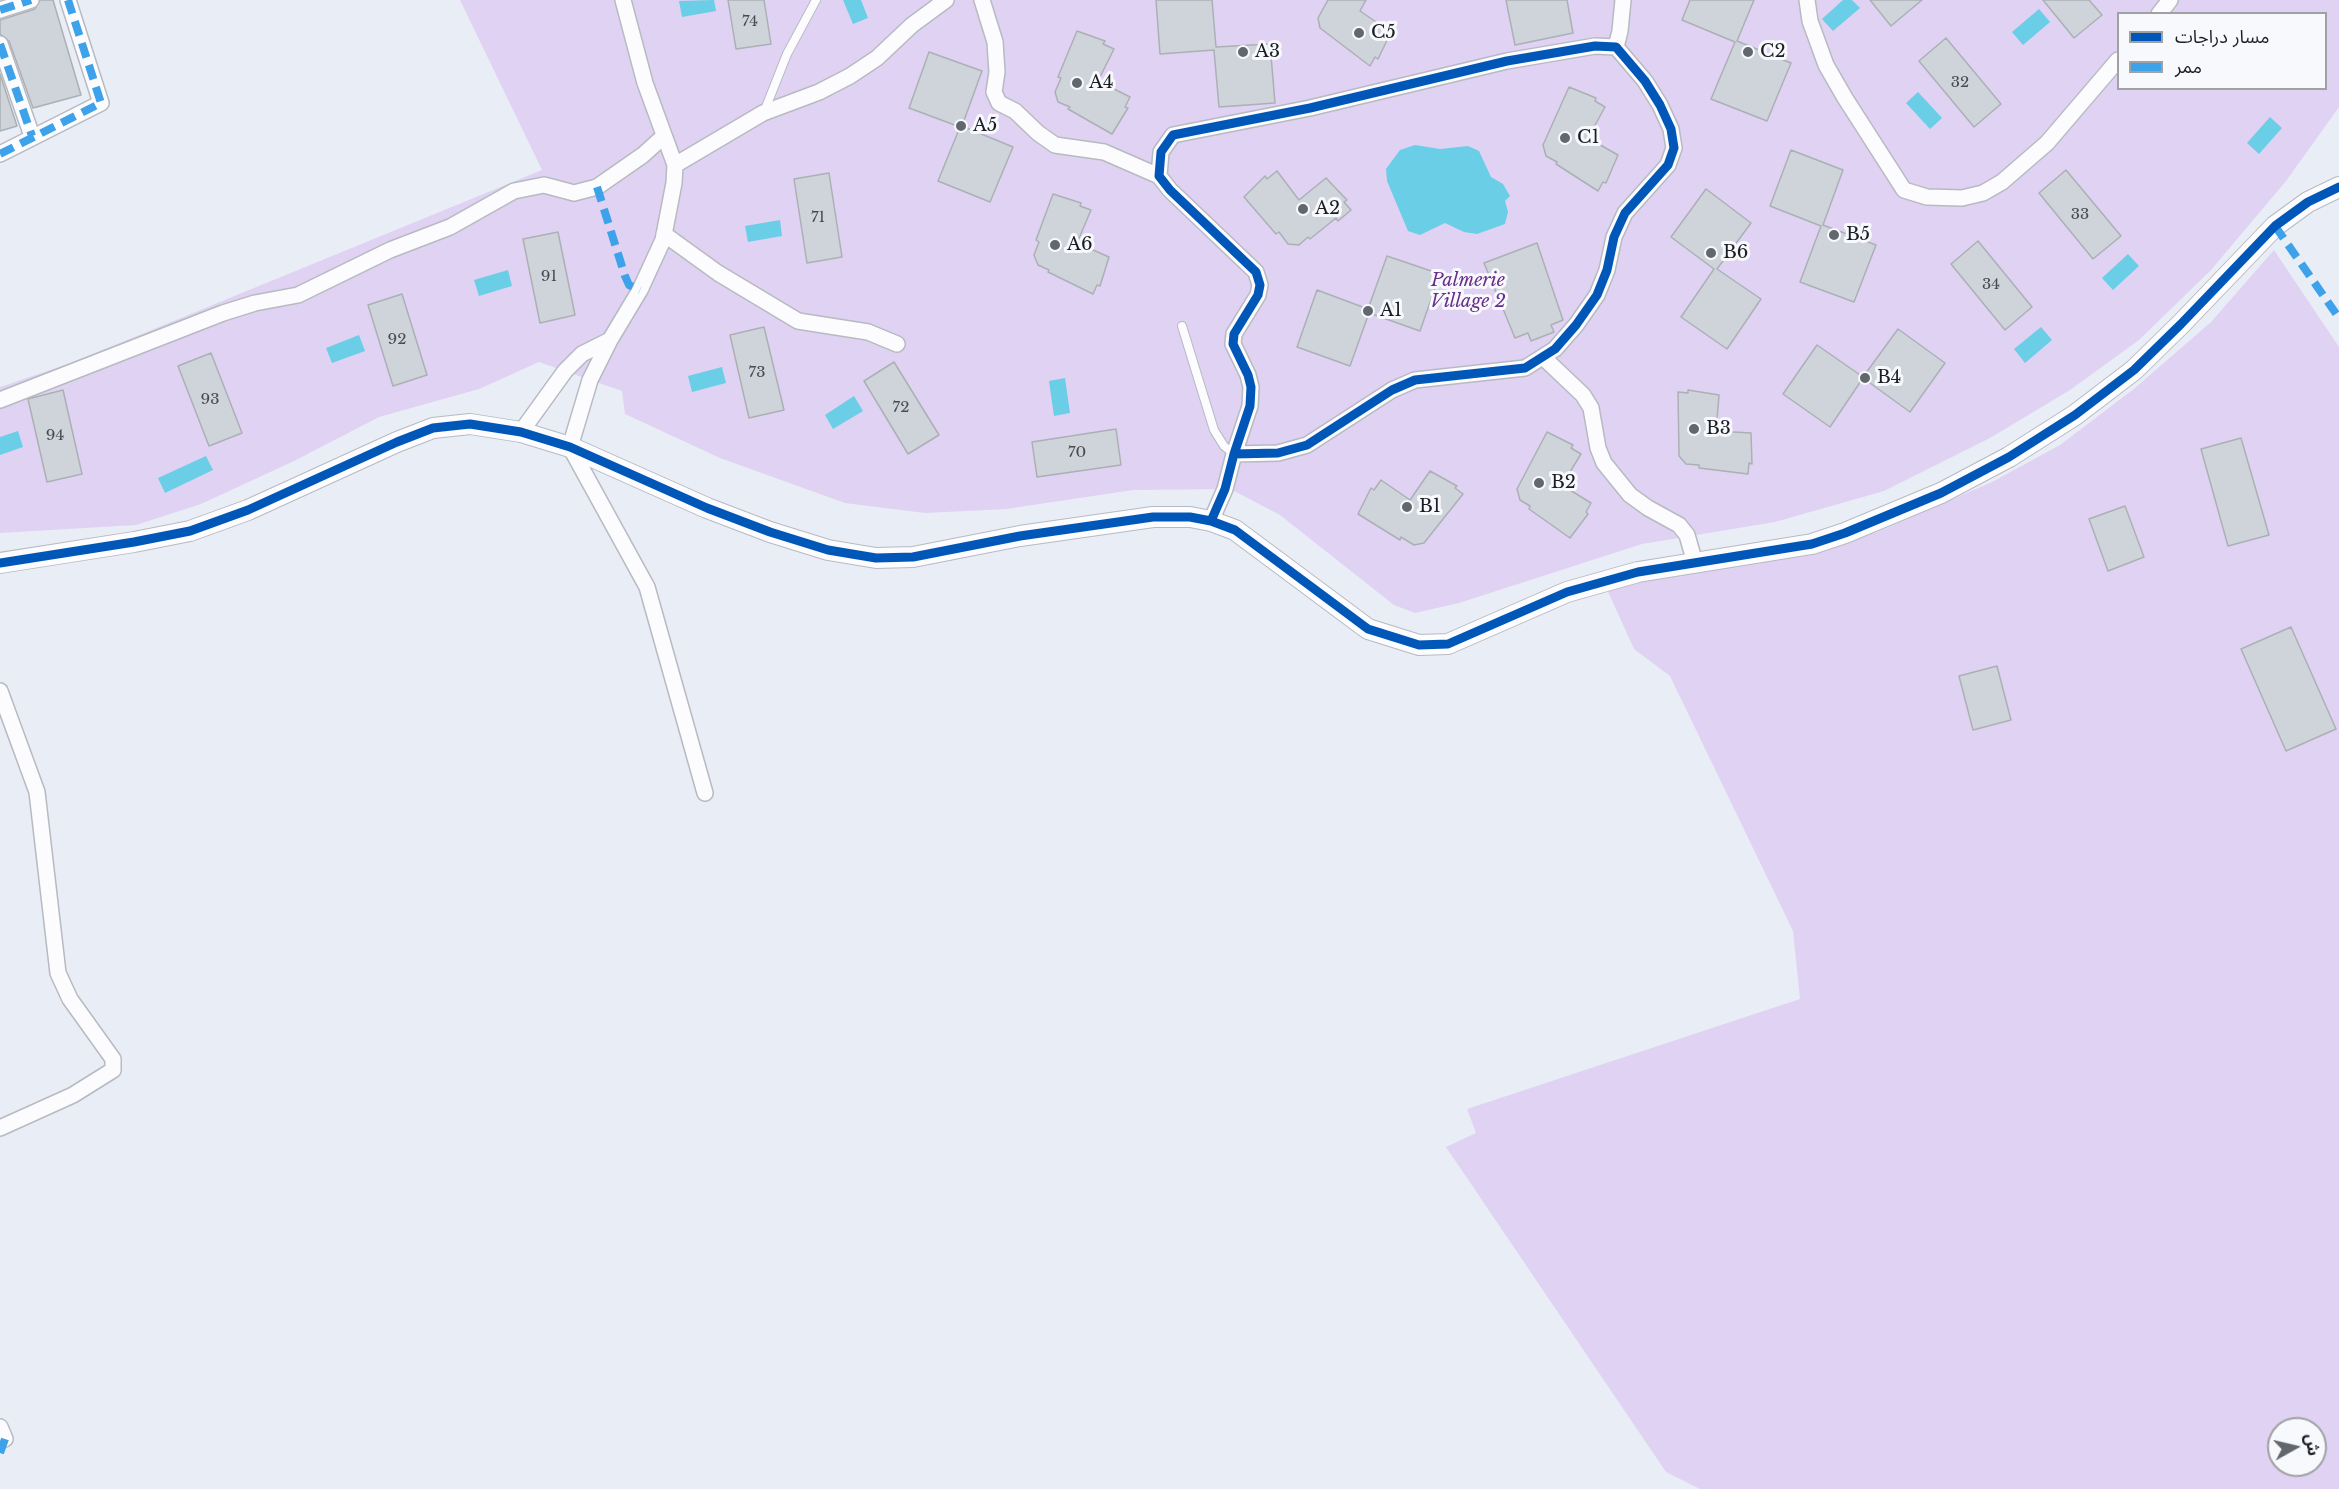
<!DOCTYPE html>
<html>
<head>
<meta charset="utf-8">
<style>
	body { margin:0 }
	#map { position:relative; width:2339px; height:1489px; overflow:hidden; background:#e9edf6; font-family:"Libre Baskerville","Noto Sans Arabic",serif }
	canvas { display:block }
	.legend { position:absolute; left:2117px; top:12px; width:210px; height:78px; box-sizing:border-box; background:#f7f9fc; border:2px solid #9fa1a5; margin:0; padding:8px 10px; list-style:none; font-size:18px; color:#1a1d23 }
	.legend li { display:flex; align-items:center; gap:12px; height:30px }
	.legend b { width:30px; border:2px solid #9fa1a5 }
	.north { position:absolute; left:2267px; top:1417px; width:60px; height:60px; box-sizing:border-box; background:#f7f9fc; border:2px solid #9fa1a5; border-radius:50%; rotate:82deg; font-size:16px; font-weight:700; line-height:24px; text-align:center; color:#1a1d23 }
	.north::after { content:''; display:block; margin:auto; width:21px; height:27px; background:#62666d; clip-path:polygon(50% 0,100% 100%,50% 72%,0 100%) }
</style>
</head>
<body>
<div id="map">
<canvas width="2339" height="1489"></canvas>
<ul class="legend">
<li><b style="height:8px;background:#0057b8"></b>مسار دراجات</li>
<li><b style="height:8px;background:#3da2ea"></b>ممر</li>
</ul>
<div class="north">ش</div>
</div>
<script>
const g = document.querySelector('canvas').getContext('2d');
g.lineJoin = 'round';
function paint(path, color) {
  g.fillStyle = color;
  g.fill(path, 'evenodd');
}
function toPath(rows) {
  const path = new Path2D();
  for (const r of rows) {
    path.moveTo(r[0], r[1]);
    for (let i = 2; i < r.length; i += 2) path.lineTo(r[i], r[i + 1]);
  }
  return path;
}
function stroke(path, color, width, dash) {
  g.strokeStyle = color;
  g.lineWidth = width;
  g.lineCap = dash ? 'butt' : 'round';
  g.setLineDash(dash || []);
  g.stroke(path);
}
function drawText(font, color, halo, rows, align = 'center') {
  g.font = font + ' "Libre Baskerville",serif';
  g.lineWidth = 6;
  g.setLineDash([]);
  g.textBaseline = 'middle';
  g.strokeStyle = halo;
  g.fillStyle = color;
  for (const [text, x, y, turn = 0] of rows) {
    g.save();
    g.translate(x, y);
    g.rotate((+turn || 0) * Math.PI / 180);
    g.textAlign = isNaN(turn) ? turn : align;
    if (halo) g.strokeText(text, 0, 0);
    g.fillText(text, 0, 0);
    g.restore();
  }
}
paint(toPath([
	[460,0,2339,0,2339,107,2286,181,2211,270,2139,340,2070,390,1990,438,1884,491,1775,522,1642,544,1459,603,1415,613,1394,605,1280,515,1236,492,1225,489,1133,490,1006,509,925,513,845,503,720,458,625,414,622,391,539,362,479,389,379,417,294,461,201,504,136,525,0,533,0,387,71,363,542,170],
	[2118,14,2326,14,2326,88,2118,88],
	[2274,250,2339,347,2339,1489,1700,1489,1666,1472,1446,1147,1476,1133,1467,1109,1800,999,1793,931,1670,676,1634,649,1605,585,1757,561,1877,532,1992,482,2060,445,2135,388,2211,322],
	[2279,1429,2315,1429,2315,1465,2279,1465]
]), '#e0d2f2');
paint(toPath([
	[714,0,716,11,682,17,679,1],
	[843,0,861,0,868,18,853,24],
	[1843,0,1852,0,1860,8,1833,31,1822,19],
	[2039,9,2050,22,2023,45,2012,32],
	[1918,92,1942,118,1930,129,1906,103],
	[2270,117,2282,128,2259,154,2247,143],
	[1415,145,1440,149,1468,146,1479,151,1491,177,1503,184,1510,196,1505,201,1508,212,1505,224,1477,234,1464,232,1445,223,1420,235,1408,231,1387,181,1386,169,1400,150],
	[780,220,782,236,748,242,745,226],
	[2128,254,2139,266,2113,290,2102,278],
	[508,270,512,286,479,296,474,280],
	[2041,327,2052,340,2025,363,2014,349],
	[359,335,365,351,332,363,326,348],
	[722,367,726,383,692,392,688,376],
	[1065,378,1070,413,1054,416,1049,381],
	[854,396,863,411,833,429,825,415],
	[18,431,23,447,0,455,0,437],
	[206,456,213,470,165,493,158,478]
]), '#6acee6');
const building = toPath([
	[40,0,53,0,81,95,33,108,9,41,0,34,0,20,35,9,40,0],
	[728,0,764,0,771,44,736,49,728,0],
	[1156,0,1212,0,1216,47,1270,44,1275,103,1219,107,1214,50,1160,54,1156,0],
	[1328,0,1366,0,1360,11,1391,32,1378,59,1375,57,1370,66,1320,28,1318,18,1328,0],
	[1506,0,1567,0,1573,33,1515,45,1506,0],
	[1690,0,1754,0,1737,41,1791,63,1767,121,1711,99,1735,42,1682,20,1690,0],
	[1870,0,1922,0,1891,26,1870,0],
	[2043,0,2089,0,2102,15,2074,38,2043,0],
	[1077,31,1105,41,1103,44,1114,49,1098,81,1130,97,1125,107,1128,108,1112,134,1068,109,1070,107,1058,102,1055,92,1061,78,1058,77,1077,31],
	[1946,38,2001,104,1974,127,1919,61,1946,38],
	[929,52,982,71,962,126,1013,147,990,202,938,181,960,127,909,108,929,52],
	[0,74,17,126,0,131,0,74],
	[1569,87,1596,98,1595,101,1605,107,1588,138,1618,155,1606,183,1603,182,1598,191,1556,164,1557,162,1546,156,1543,145,1569,87],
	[1791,150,1843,170,1823,225,1876,245,1854,302,1800,282,1821,226,1770,206,1791,150],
	[2066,170,2121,236,2093,259,2039,193,2066,170],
	[1277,171,1299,200,1326,178,1347,200,1344,202,1351,210,1338,221,1336,218,1310,239,1308,237,1299,245,1288,244,1279,232,1276,234,1244,197,1265,176,1267,179,1277,171],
	[829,173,842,257,807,263,794,179,829,173],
	[1706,189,1751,223,1717,269,1761,299,1727,349,1681,317,1714,269,1671,237,1706,189],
	[1053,194,1081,203,1080,206,1091,210,1077,243,1109,257,1100,286,1097,285,1093,294,1048,272,1049,270,1038,265,1034,255,1039,242,1036,240,1053,194],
	[558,232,575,315,540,323,523,239,558,232],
	[1978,241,2032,307,2005,330,1951,264,1978,241],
	[1537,243,1563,320,1551,325,1554,332,1531,341,1528,333,1515,338,1484,263,1537,243],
	[1387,256,1440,274,1420,331,1369,313,1350,366,1297,347,1317,290,1368,309,1387,256],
	[402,294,427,375,393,386,368,305,402,294],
	[764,327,784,410,749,418,730,335,764,327],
	[1898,329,1945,363,1910,412,1863,378,1830,427,1783,394,1817,345,1863,377,1898,329],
	[211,353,242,433,209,446,178,366,211,353],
	[894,362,939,435,908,454,864,381,894,362],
	[63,390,82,474,47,482,28,399,63,390],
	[1688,390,1719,395,1716,431,1751,433,1752,464,1749,463,1748,474,1699,468,1699,465,1686,464,1679,456,1678,392,1688,393,1688,390],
	[1116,429,1121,465,1037,477,1032,442,1116,429],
	[1547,432,1573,445,1571,448,1581,454,1562,485,1591,503,1586,512,1588,514,1570,538,1529,509,1530,506,1520,500,1517,489,1547,432],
	[2241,438,2269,535,2228,546,2201,449,2241,438],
	[1430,471,1457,486,1455,488,1463,494,1424,543,1414,545,1401,537,1400,540,1358,514,1371,488,1374,490,1381,480,1410,500,1430,471],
	[2125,506,2144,557,2108,571,2089,519,2125,506],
	[2291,627,2336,729,2286,751,2241,649,2291,627],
	[1997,666,2011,720,1973,730,1959,676,1997,666]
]);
paint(building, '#cfd4da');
stroke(building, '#abb0b6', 1.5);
const service = toPath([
	[764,112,787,54,816,0],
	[1182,326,1214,430,1224,446,1234,454]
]);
const minor = toPath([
	[623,0,645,83,675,165],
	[982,0,995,42,997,72,994,92,999,103,1015,111,1038,133,1055,145,1104,152,1159,176],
	[1807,0,1810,21,1826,65,1845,98,1904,190,1927,197,1962,198,1983,193,2002,182,2047,143,2118,60],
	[0,10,31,0],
	[2159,14,2170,0],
	[0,44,32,136],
	[1616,47,1620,31,1623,0],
	[0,154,101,103,68,0],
	[664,234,718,273,798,321,868,332,897,344],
	[1544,358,1583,395,1591,408,1598,448,1604,463,1630,495,1648,508,1679,525,1687,535,1695,563],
	[0,400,223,313,255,303,298,295,390,250,450,227,514,191,544,185,574,193,597,187,643,155,664,136],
	[521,432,565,371,582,354,610,340],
	[1211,521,1225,489,1234,454,1250,406,1251,387,1248,375,1233,344,1234,334,1258,295,1260,285,1256,272,1170,190,1159,176,1161,152,1173,135,1310,108,1507,61,1595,46,1616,47,1645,81,1660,105,1671,129,1674,148,1668,165,1625,213,1614,237,1607,270,1597,295,1576,325,1555,349,1525,368,1415,380,1392,390,1307,445,1278,453,1234,454],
	[0,691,37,792,58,973,70,999,113,1059,113,1070,73,1095,0,1128],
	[705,793,647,587,570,447,590,380,610,340,640,290,663,240,674,183,675,165,763,113,819,92,850,76,877,58,912,25,946,0],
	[0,1427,5,1439]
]);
const tertiary = toPath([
	[0,563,134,542,190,531,248,510,397,442,433,428,470,424,521,432,570,447,707,508,770,532,828,550,876,558,913,557,1020,536,1153,517,1190,517,1211,521,1235,530,1368,629,1419,645,1448,644,1567,592,1638,572,1812,544,1845,533,1941,493,2009,457,2075,415,2134,370,2181,324,2275,226,2308,202,2339,187]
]);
stroke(service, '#b7bac1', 10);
stroke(minor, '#b7bac1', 18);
stroke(tertiary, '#b7bac1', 22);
stroke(service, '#fcfcfe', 8);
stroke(minor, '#fcfcfe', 15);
stroke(tertiary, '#fcfcfe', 20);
stroke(toPath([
	[0,10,31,0],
	[0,44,32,136],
	[0,154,101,103,68,0],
	[597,187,625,276,629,285,640,290],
	[2275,226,2339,318],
	[0,1453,5,1439]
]), '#3da2ea', 8, [15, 8]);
stroke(toPath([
	[1211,521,1225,489,1234,454,1250,406,1251,387,1248,375,1233,344,1234,334,1258,295,1260,285,1256,272,1170,190,1159,176,1161,152,1173,135,1310,108,1507,61,1595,46,1616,47,1645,81,1660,105,1671,129,1674,148,1668,165,1625,213,1614,237,1607,270,1597,295,1576,325,1555,349,1525,368,1415,380,1392,390,1307,445,1278,453,1234,454],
	[0,563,134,542,190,531,248,510,397,442,433,428,470,424,521,432,570,447,707,508,770,532,828,550,876,558,913,557,1020,536,1153,517,1190,517,1211,521,1235,530,1368,629,1419,645,1448,644,1567,592,1638,572,1812,544,1845,533,1941,493,2009,457,2075,415,2134,370,2181,324,2275,226,2308,202,2339,187]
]), '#0057b8', 9);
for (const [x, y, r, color] of [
	[1359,33,6,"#62666d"],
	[1243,52,6,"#62666d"],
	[1748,52,6,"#62666d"],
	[1077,83,6,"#62666d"],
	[961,126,6,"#62666d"],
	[1565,138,6,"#62666d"],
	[1303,209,6,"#62666d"],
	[1834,235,6,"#62666d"],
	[1055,245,6,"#62666d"],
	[1711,253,6,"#62666d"],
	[1368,311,6,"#62666d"],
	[1865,378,6,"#62666d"],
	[1694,429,6,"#62666d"],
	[1539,483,6,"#62666d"],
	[1407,507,6,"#62666d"]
]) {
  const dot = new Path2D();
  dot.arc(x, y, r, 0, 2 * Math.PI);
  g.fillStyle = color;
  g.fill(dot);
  stroke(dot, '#f7f9fc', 2);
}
drawText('15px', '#474b51', null, [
	["74",750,22],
	["32",1960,83],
	["33",2080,215],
	["71",818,218],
	["91",549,277],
	["34",1991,285],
	["92",397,340],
	["73",757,373],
	["93",210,400],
	["72",901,408],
	["94",55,436],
	["70",1077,453]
]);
drawText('18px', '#1a1d23', '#f7f9fc', [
	["C5",1371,33],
	["A3",1255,52],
	["C2",1760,52],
	["A4",1089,83],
	["A5",973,126],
	["C1",1577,138],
	["A2",1315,209],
	["B5",1846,235],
	["A6",1067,245],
	["B6",1723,253],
	["A1",1380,311],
	["B4",1877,378],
	["B3",1706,429],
	["B2",1551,483],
	["B1",1419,507]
], 'left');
drawText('italic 18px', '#682d8a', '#f7f9fc', [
	["Palmerie",1468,281],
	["Village 2",1468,302]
]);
</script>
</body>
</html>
